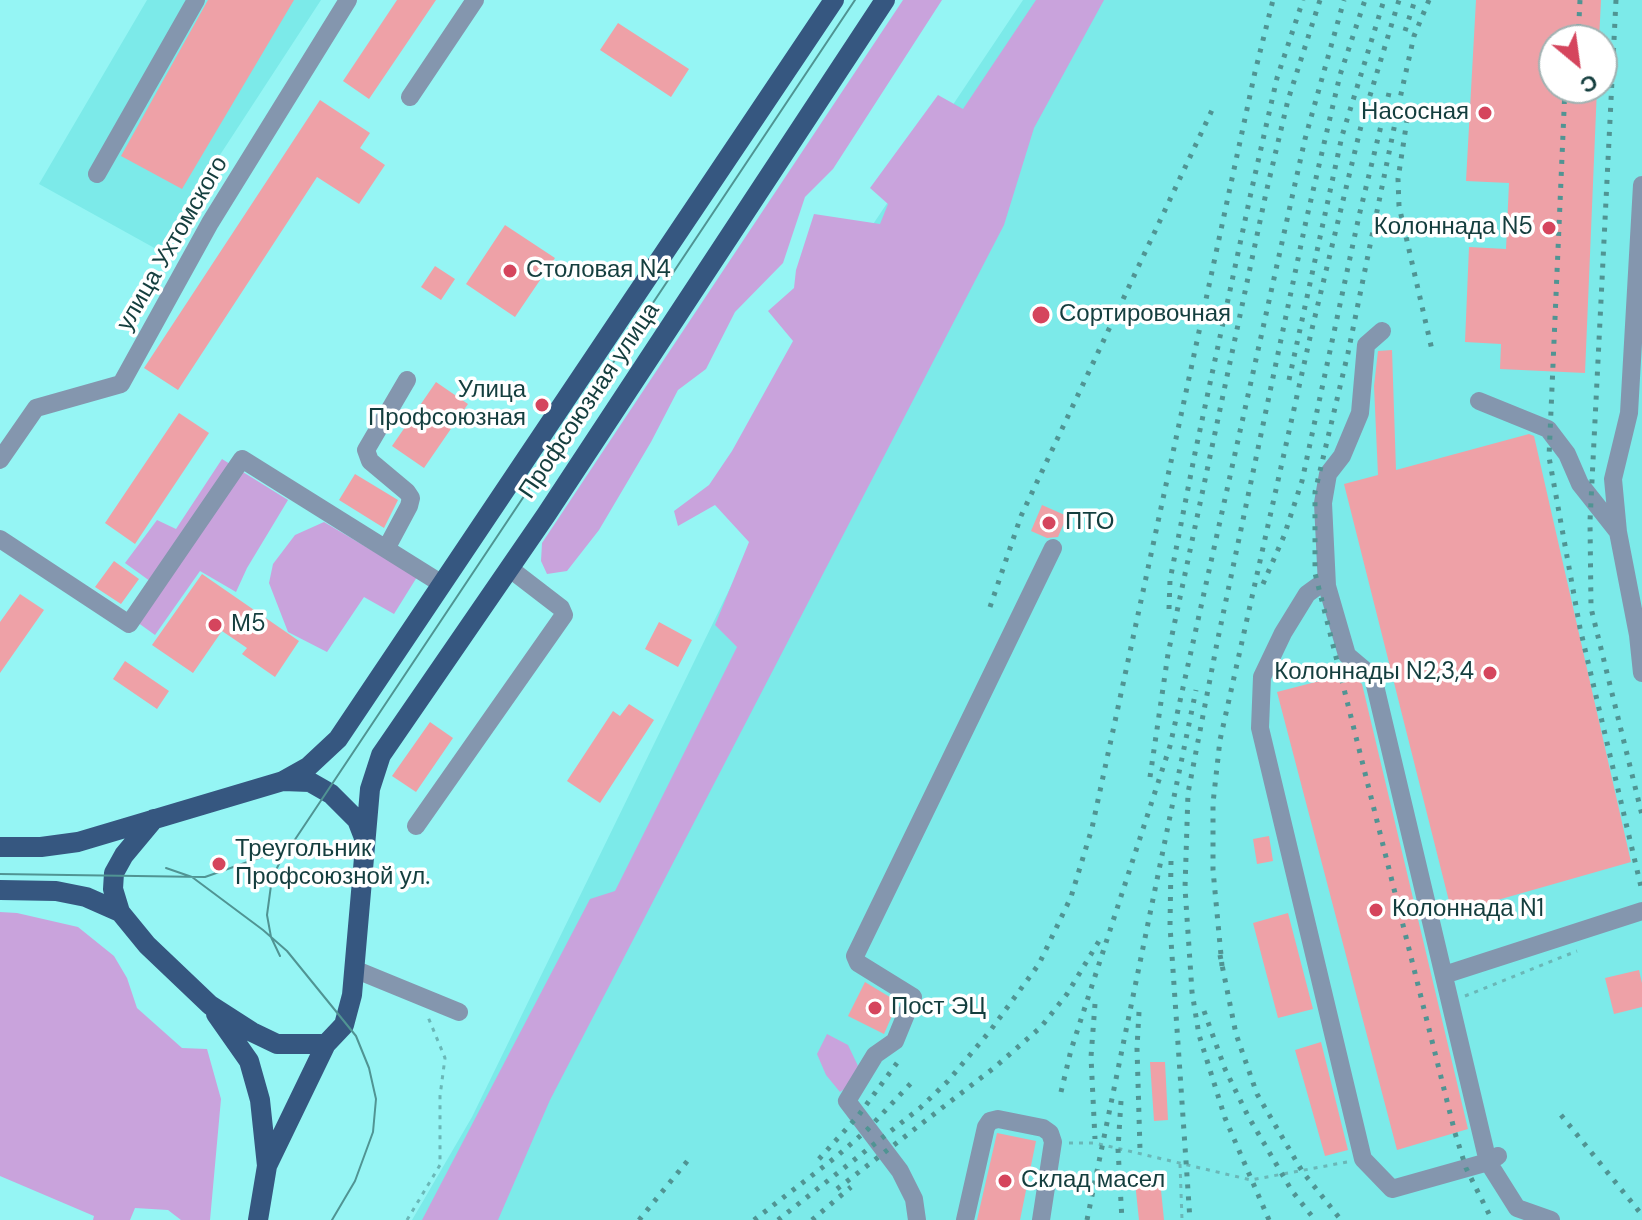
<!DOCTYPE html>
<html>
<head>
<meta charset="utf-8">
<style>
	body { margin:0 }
	#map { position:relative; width:1642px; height:1220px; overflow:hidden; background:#95f5f4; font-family:"DM Sans",sans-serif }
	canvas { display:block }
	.north { position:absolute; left:1538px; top:24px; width:80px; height:80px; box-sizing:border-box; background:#fff; border:2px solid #a1b2b2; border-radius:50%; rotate:151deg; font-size:22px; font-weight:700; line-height:32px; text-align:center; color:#143e3e }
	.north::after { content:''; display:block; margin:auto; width:28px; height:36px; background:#d5455d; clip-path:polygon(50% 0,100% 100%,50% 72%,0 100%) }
</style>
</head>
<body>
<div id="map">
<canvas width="1642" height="1220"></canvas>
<div class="north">С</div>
</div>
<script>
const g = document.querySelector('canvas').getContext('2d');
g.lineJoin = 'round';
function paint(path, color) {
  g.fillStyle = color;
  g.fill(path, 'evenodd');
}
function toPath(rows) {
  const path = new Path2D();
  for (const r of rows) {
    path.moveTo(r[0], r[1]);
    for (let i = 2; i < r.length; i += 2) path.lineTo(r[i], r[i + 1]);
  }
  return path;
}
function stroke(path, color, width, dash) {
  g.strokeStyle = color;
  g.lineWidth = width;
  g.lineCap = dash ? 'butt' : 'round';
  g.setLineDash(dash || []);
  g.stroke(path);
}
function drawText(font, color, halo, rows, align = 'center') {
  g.font = font + ' "DM Sans",sans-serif';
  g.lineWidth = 7;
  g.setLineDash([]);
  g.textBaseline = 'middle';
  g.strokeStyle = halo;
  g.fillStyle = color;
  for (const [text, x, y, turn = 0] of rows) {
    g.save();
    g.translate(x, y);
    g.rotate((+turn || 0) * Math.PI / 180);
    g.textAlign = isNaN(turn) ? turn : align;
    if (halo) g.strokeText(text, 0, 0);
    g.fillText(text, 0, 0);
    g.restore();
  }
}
paint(toPath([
	[147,0,321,0,158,250,39,184],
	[1023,0,1642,0,1642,1220,412,1220,472,1117,754,539,813,314],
	[1554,40,1602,40,1602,88,1554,88]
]), '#7ceae9');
paint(toPath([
	[903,0,942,0,833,169,805,197,783,263,735,312,706,369,678,390,651,442,599,530,567,571,547,574,541,561,542,543],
	[1036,0,1104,0,1034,128,1004,225,550,1100,498,1220,422,1220,590,899,615,891,737,647,715,625,749,542,715,505,678,526,674,511,709,485,732,451,793,341,768,311,794,288,796,270,814,214,880,224,888,204,870,188,938,95,963,109],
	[222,459,288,500,247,568,236,592,200,571,155,635,137,622,161,589,125,563,157,520,176,529],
	[324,522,417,577,394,614,364,597,327,652,288,632,269,583,273,564,295,535],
	[0,912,17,913,78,927,114,956,127,978,137,1008,182,1048,207,1049,221,1099,210,1220,181,1220,168,1210,135,1208,130,1220,93,1220,94,1216,0,1176],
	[827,1034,848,1045,858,1066,846,1088,840,1092,826,1075,817,1054]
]), '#c9a3dc');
paint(toPath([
	[208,0,294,0,182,189,121,156],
	[397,0,436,0,369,99,343,81],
	[1476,0,1601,0,1599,40,1554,40,1554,88,1597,88,1585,373,1500,369,1501,344,1465,342,1469,247,1506,249,1509,183,1466,181],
	[618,23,689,69,671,97,600,50],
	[320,100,370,133,360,148,385,165,359,204,317,177,178,390,144,368],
	[505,225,555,258,515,317,466,284],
	[435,266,455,279,441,300,421,287],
	[1392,350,1396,470,1529,434,1534,436,1631,862,1452,913,1344,484,1378,475,1374,386,1378,351],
	[436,382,468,404,424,468,392,446],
	[179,413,209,433,135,544,105,523],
	[355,474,398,500,384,528,339,500],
	[1042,505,1067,516,1058,537,1047,538,1031,531],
	[114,561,139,579,121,604,95,587],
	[202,574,299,641,275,677,242,654,247,648,222,631,193,673,152,645],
	[20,594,44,610,0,673,0,622],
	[659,622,692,640,678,667,645,649],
	[125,661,169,691,157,709,113,679],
	[1350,673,1362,684,1468,1129,1397,1150,1277,692],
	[629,704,654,720,600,803,567,781,613,711,620,716],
	[430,722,453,738,416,792,392,776],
	[1269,836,1273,861,1257,864,1253,839],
	[1288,913,1313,1009,1278,1018,1253,923],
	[1639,970,1642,983,1642,1007,1614,1014,1605,978],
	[865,982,898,1002,884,1034,848,1016],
	[1321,1042,1348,1150,1325,1156,1295,1050],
	[1150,1062,1165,1062,1168,1120,1154,1121],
	[997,1133,1036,1141,1020,1220,977,1220],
	[1160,1180,1164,1220,1139,1220,1135,1182]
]), '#eea1a7');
stroke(toPath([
	[1465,996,1577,951],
	[1069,1143,1095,1143,1251,1180,1347,1162],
	[1180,1164,1182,1220],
	[407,1220,440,1165,440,1096,445,1058,428,1017]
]), '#6ab7b7', 3, [4, 6]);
stroke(toPath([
	[410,97,475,0],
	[97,174,196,0],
	[1642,185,1629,413,1613,479,1618,532,1638,635,1642,673],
	[1382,331,1366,345,1360,413,1342,456,1328,474,1323,503,1327,586,1347,655,1373,677,1488,1162,1517,1208,1551,1220],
	[1479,401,1548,429,1567,454,1580,484,1618,532],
	[0,460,36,408,121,384,210,223,348,0],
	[0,539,129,624,242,459,442,584],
	[386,549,409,506,411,498,407,492,370,461,366,450,407,380],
	[1327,586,1318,586,1307,594,1283,633,1262,677,1260,728,1363,1159,1392,1189,1488,1162,1498,1156],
	[416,826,564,615,561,608,509,568],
	[354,969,459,1012],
	[1444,975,1642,911],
	[917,1220,914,1199,900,1171,847,1101,875,1055,895,1041,913,997,858,963,855,956,1053,548],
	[965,1220,986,1127,990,1121,998,1119,1043,1128,1050,1133,1053,1142,1041,1220]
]), '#8496ae', 18);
stroke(toPath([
	[283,781,308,767,338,739,834,0],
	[154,819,124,855,114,873,113,889,120,912,147,945,210,1005,252,1032,277,1044,326,1044],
	[0,847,41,847,78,842,283,781,310,782,331,794,357,820,364,838],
	[0,890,56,891,86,897,120,912],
	[216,1014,249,1061,260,1100,267,1166],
	[258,1220,267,1166,326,1044,344,1025,352,995,370,789,381,755,546,515,885,0]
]), '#365780', 20);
stroke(toPath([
	[166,868,192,877,263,930,287,951,356,1036,369,1068,376,1099,373,1132,355,1181,332,1220],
	[0,874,205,877,290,847],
	[280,956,271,937,267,915,272,878,280,862,855,0]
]), '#509493', 2);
stroke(toPath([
	[1429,0,1414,36,1401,94,1348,353,1315,492,1315,573,1455,1133,1466,1168,1492,1220],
	[1616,0,1590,521,1591,608,1642,815],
	[1405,31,1415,0],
	[1578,40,1580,0],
	[1565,88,1549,457,1580,628,1642,891],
	[1409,107,1398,179,1399,206,1432,350],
	[1289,380,1342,136,1384,0],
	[1263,584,1284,536,1302,481,1359,216,1389,93],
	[990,607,1021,516,1213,108],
	[1169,609,1170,580,1195,453,1252,188,1277,78,1303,0],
	[1150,777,1168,654,1266,193,1288,100,1320,0],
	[1171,861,1170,926,1190,1220],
	[1220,955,1236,1034,1257,1094,1302,1171,1341,1220],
	[1222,966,1213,870,1213,803,1220,740,1311,333,1362,122,1399,0],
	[1095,1004,1091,1057,1095,1139],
	[1204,1011,1225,1069,1248,1116,1292,1191,1315,1220],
	[1139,1012,1137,1048,1140,1150],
	[1061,1092,1071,1050,1170,746,1305,139,1344,0],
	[1121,1101,1118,1149,1122,1220],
	[1561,1115,1642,1215],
	[819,1159,858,1116,897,1063],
	[837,1189,995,1067,1041,1027,1067,994,1099,941],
	[639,1220,689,1159],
	[754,1220,836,1157,868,1129,913,1081],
	[778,1220,920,1108,948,1081,990,1031,1039,964,1071,897,1092,828,1255,72,1273,0],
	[812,1220,851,1187],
	[1087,1220,1196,690],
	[1269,1220,1225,1118,1199,1035,1192,992,1185,888,1188,793,1217,643,1306,221,1340,75,1365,0]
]), '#509493', 5, [4, 8]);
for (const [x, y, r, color] of [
	[1485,113,8,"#d5455d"],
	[1549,228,8,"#d5455d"],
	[510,271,8,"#d5455d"],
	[1041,315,10,"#d5455d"],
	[542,405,8,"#d5455d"],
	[1049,523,8,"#d5455d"],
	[215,625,8,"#d5455d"],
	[1490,673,8,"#d5455d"],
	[219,864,8,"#d5455d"],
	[1376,910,8,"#d5455d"],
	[875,1008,8,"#d5455d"],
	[1005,1181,8,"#d5455d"]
]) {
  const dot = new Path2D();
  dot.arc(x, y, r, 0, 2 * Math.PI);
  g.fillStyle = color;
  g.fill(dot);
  stroke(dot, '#fff', 3);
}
drawText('24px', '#143e3e', '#fff', [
	["Насосная",1469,113,"right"],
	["Колоннада N5",1533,228,"right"],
	["Столовая N4",526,271],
	["Сортировочная",1059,315],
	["Улица",526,391,"right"],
	["Профсоюзная",526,419,"right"],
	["ПТО",1065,523],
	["М5",231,625],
	["Колоннады N2,3,4",1474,673,"right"],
	["Треугольник",235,850],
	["Профсоюзной ул.",235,878],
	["Колоннада N1",1392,910],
	["Пост ЭЦ",891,1008],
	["Склад масел",1021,1181]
], 'left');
drawText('24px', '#143e3e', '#fff', [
	["улица Ухтомского",173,244,-60],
	["Профсоюзная улица",590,401,-56]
]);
</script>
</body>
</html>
